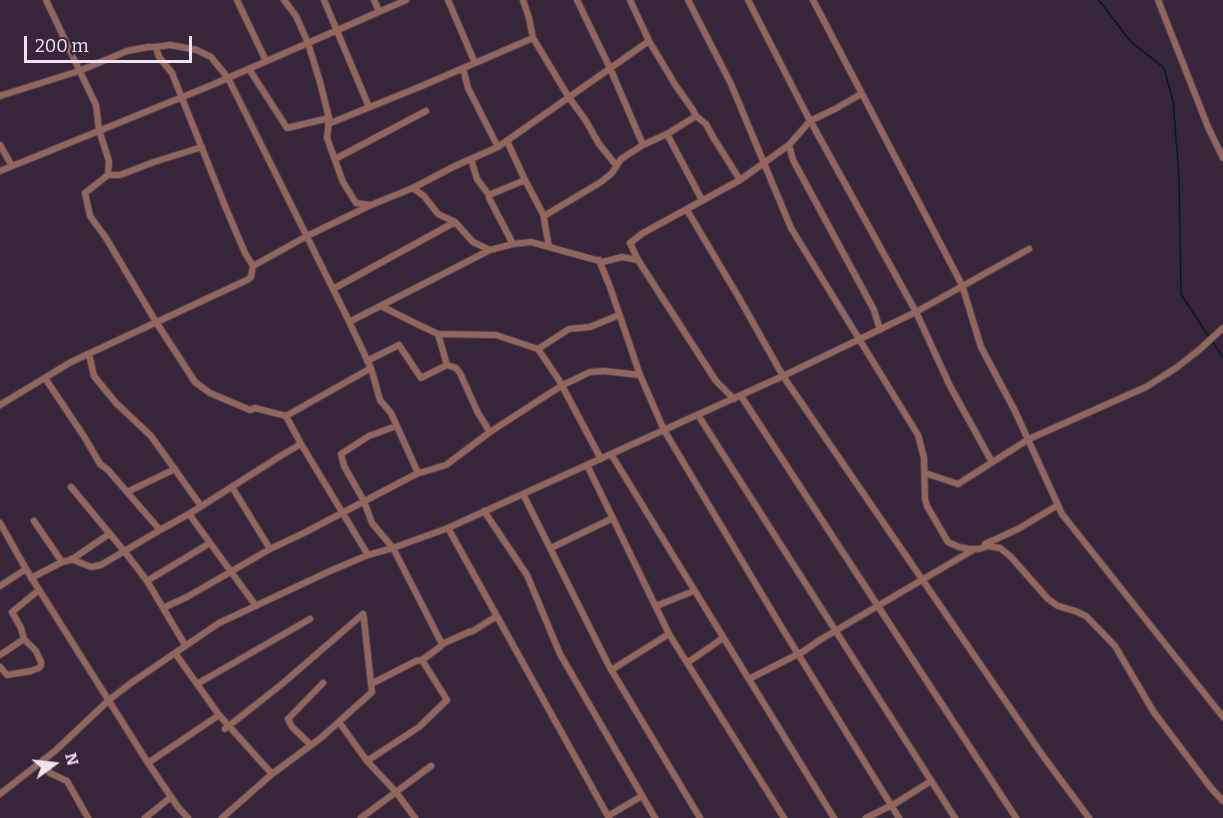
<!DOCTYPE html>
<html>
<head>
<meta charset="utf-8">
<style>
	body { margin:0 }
	#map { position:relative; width:1223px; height:818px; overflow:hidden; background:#37253a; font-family:Bitter,serif }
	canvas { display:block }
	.north { position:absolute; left:24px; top:734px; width:60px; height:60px; -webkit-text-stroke:4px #37253a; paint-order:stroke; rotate:75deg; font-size:16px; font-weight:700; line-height:24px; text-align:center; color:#efe3f1 }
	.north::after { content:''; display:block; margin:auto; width:21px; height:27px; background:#efe3f1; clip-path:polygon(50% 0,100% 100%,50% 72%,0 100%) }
	.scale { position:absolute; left:24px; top:36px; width:168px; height:27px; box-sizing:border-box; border:3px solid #efe3f1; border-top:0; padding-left:8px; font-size:18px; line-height:21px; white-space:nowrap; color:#efe3f1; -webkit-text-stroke:4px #37253a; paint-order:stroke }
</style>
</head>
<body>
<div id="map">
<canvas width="1223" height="818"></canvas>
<div class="north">N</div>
<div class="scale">200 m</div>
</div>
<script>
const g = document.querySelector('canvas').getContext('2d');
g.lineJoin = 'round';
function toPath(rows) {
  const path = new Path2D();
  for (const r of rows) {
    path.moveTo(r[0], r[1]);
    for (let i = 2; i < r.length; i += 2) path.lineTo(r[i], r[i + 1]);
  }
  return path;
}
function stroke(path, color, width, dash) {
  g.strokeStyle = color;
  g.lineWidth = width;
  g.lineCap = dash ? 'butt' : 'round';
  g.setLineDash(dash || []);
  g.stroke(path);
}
stroke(toPath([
	[1099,0,1130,41,1164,68,1173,101,1179,177,1181,294,1209,337],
	[1212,341,1223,357]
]), '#031a1c', 1.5);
const minor = toPath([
	[46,0,96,105,99,130,109,161,108,175],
	[237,0,266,61],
	[324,0,369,107],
	[374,0,379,11],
	[448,0,475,63],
	[523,0,529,18,533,38,568,96,586,121,599,144,616,165],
	[577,0,610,68,643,145],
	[630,0,649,41,676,86,693,110,696,116,706,124,713,137,740,180,643,233,630,243,638,260],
	[688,0,731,84,791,228,918,435,924,458,925,499,927,506,948,542,959,547,969,549,979,549,988,546,1000,548,1011,557,1048,599,1058,606,1075,611,1086,616,1115,646,1153,711,1211,788,1223,801],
	[748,0,807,115,916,312,950,386,992,462],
	[813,0,962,285,981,347,1015,411,1062,514,1223,717],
	[1158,0,1208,127,1223,158],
	[463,68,468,88,498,147],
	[249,69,287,128,329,118,320,82,308,43,296,16,284,0],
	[861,94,835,109,810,121,789,145,793,160,874,310,880,330],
	[0,96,79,71,127,51,148,47,156,47,170,45,197,50,211,57,228,78,344,311,371,368,380,400,391,413,418,473],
	[329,120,327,138,343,182,356,203,370,205],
	[328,124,417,88,533,38],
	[667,134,702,200],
	[507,141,525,180,544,216,544,219,549,247],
	[0,145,12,166],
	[202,147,154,162,120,175,108,175,85,193,90,216,106,238,156,322,195,382,210,393,250,410,255,408,286,416,371,368],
	[335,159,426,111],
	[471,159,477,179,489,195,489,198,513,244],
	[0,171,212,85,406,0],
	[740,180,789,145],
	[413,188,424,196,438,214,455,222,473,242,490,250,513,244,531,242,603,262,622,257,638,260,716,381,734,399],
	[489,195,525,180],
	[687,210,738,296,783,376,1043,756,1089,818],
	[544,216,601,182,612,173,621,159,643,145,667,134,696,116],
	[599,260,610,287,640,375,664,430,779,623,899,818],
	[253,266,307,236,371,205,413,188,455,166,498,147,649,41],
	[333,289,455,222],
	[381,306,419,325,438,334,496,335,538,349,559,380,601,459],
	[349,322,490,250],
	[538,349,569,329,590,327,619,315],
	[89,354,94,376,116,403,151,436,201,506],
	[367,361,399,345,421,378,447,365,438,334],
	[447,365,456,368,460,373,478,413,490,432],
	[45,378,85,438,100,464,108,470,127,492,160,530],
	[741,396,1016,818],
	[0,405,71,362,247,280,251,277,253,266,245,253,225,206,172,73,159,57,156,47],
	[698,415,955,818],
	[286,416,301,444,368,555],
	[396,426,369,436,341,454,344,466,364,501,372,523,393,548,442,644],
	[611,454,834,818],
	[587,465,669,634,784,818],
	[925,473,958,484,1029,439,1146,387,1176,368,1199,350,1223,328],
	[71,487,125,552,147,581,185,645],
	[232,487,270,549],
	[127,492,175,469],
	[523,494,609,666,700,818],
	[484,511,527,575,560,654,655,818],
	[189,514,256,606],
	[34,521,62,562],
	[0,523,26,569,148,763,178,807,188,818],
	[448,528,609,818],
	[985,544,1018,529,1058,505],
	[551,548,613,518],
	[71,559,91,567,101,565,160,530,189,514,282,455,301,444],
	[31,578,62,562,71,560,109,534],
	[147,581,210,543],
	[0,586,26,569],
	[656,606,694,591],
	[163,608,187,597,270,549,304,533,418,473,423,472,446,465,490,432,561,386,590,372,604,371,640,375],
	[175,653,219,715,272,774],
	[0,655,24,639],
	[687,663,723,638],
	[0,667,7,675,31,671,39,668,41,665,41,662,36,651,24,639,21,628,12,612,39,590],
	[611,670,669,634],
	[749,679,804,651,818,641,973,550],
	[197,684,310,619],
	[339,722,367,761,396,792,415,818],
	[225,729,282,684,363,614,364,619,371,684,416,661,422,660,440,647,442,644,469,632,473,631,497,616],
	[311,745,292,727,288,719,323,683],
	[42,761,50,773,67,781,88,818],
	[367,761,419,727,447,700,422,660],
	[148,763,219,715],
	[0,794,55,751,109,700,131,683,219,623,330,571,368,555,393,548,448,528,783,376,916,312,1029,249],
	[608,816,642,796],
	[145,818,171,797],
	[222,818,272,774,322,737,372,692,371,684],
	[361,818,431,766],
	[866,818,896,803,931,781]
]);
stroke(minor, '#514054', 8);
stroke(minor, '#92665a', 6);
</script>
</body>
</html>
